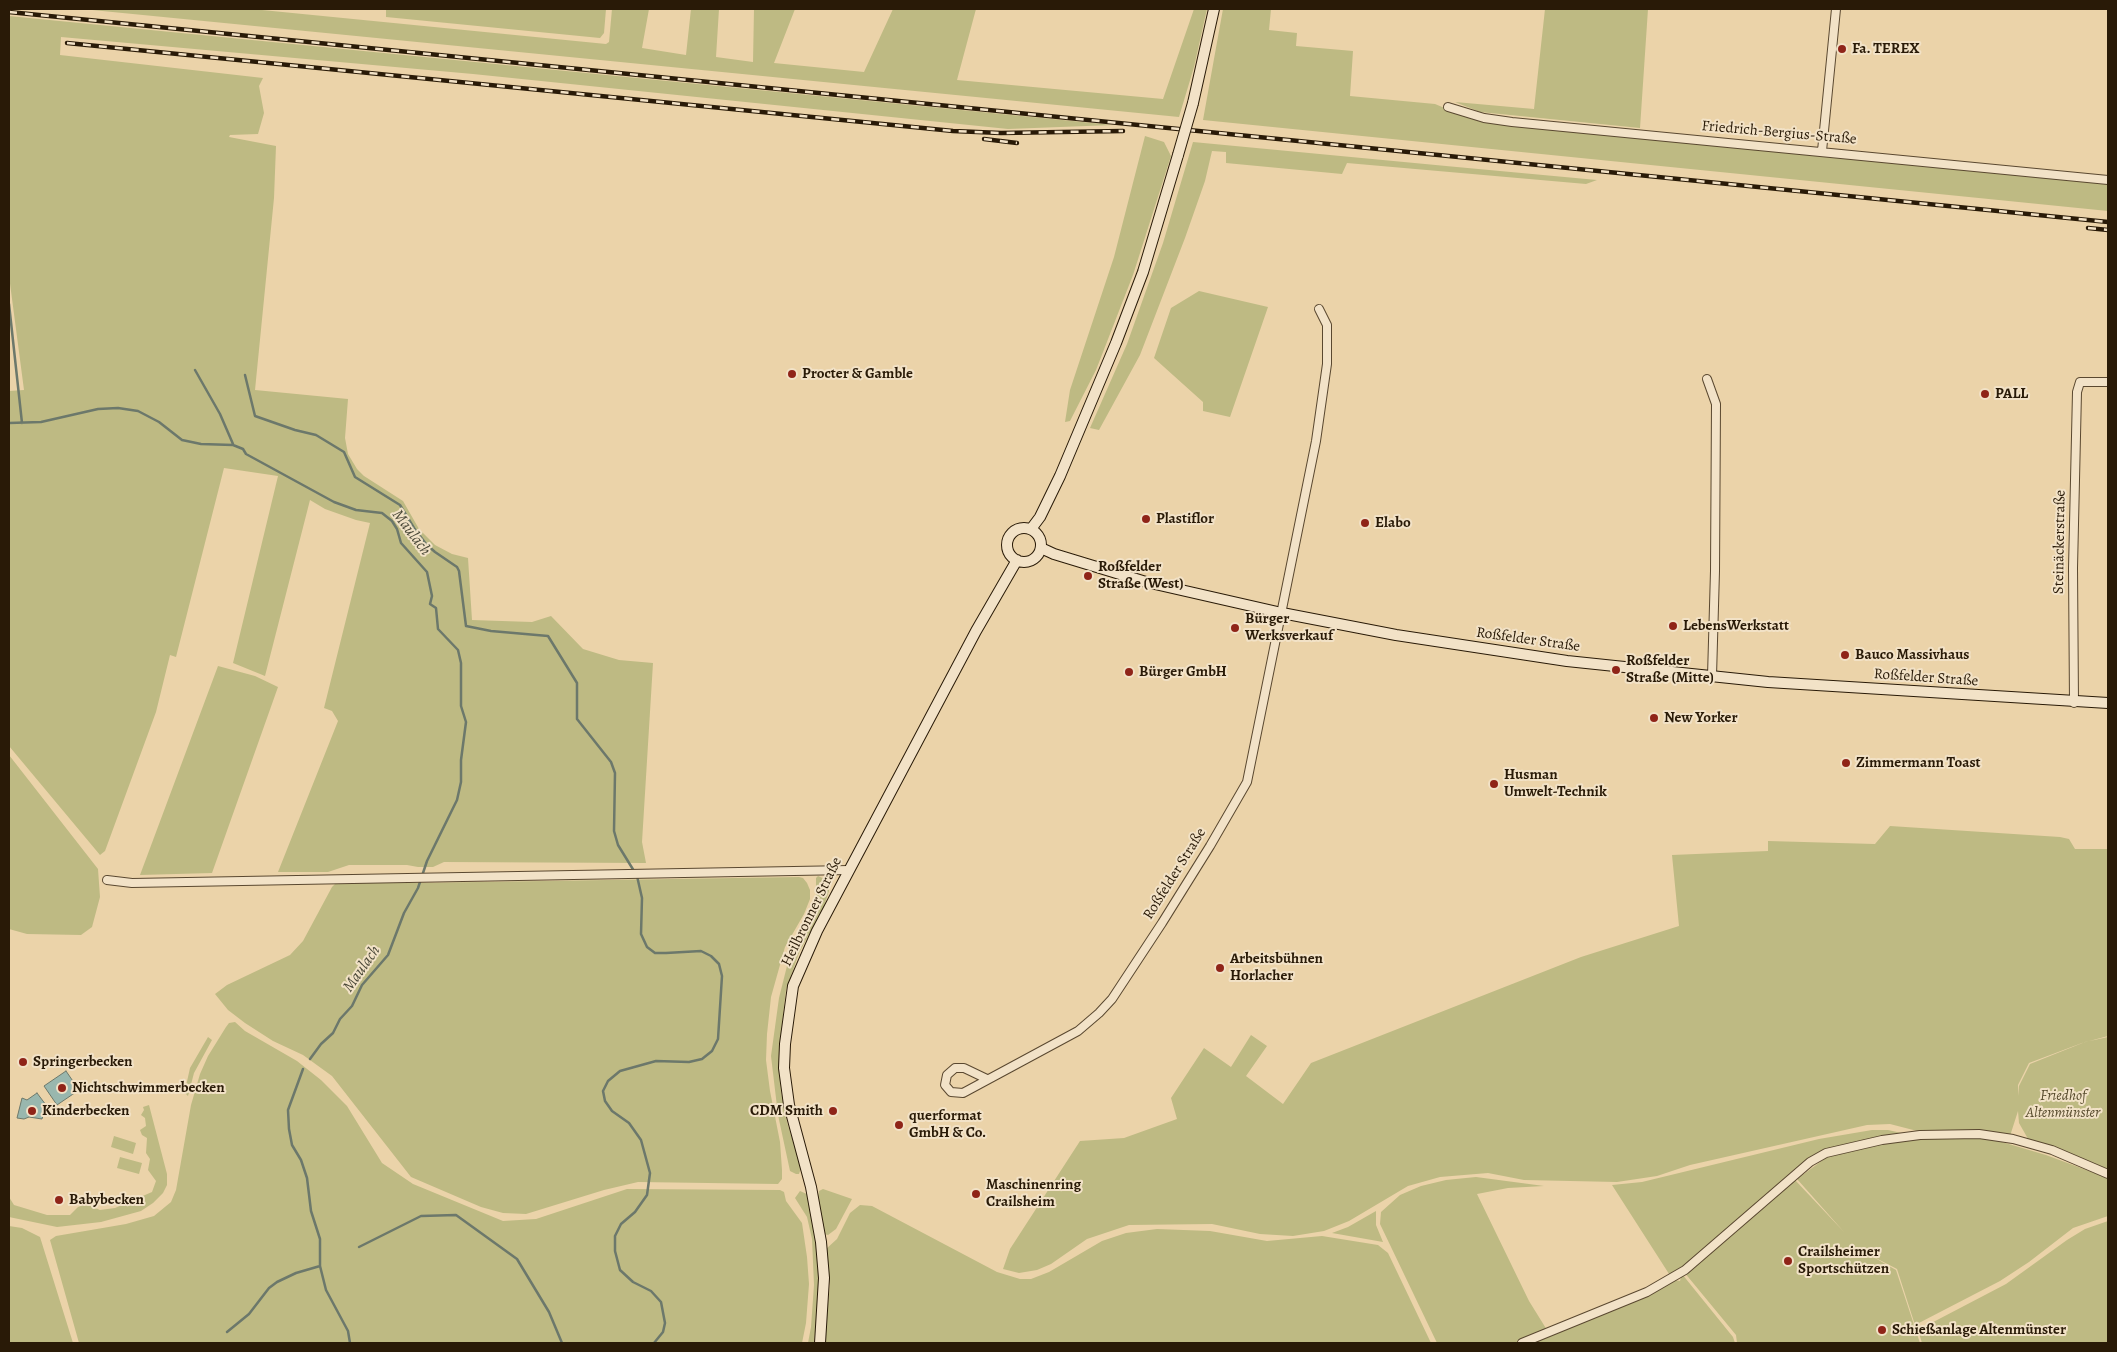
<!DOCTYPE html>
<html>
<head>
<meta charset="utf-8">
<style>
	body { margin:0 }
	#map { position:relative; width:2117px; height:1352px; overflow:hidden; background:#ebd3a9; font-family:Alegreya,serif }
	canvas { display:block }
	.frame { position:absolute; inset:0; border:10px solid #291a07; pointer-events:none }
</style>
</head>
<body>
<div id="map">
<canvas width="2117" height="1352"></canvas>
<div class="frame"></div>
</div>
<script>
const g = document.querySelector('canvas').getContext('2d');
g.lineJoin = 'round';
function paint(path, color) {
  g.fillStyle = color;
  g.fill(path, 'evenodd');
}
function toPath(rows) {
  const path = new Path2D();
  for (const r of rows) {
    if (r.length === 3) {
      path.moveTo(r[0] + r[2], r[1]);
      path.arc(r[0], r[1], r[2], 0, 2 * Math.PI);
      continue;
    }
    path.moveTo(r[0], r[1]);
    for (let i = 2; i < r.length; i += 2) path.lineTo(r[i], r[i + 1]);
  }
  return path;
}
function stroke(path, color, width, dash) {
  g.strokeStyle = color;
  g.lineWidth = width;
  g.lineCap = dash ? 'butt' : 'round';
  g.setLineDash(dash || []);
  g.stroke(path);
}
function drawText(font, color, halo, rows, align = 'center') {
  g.font = font + ' Alegreya,serif';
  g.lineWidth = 4;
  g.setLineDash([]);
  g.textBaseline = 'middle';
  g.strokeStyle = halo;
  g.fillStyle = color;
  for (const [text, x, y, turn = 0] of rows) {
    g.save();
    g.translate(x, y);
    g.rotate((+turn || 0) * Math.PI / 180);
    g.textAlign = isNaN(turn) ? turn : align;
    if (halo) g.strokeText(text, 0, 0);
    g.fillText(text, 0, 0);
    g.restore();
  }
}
paint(toPath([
	[82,9,252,9,606,44,609,42,612,9,649,9,642,48,686,55,691,9,719,9,716,57,753,62,754,9,795,9,774,63,864,72,893,9,976,9,957,80,1163,99,1194,9,1207,9,1194,67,1179,117],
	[386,9,606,9,604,33,600,38,386,17],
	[1223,9,1271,9,1269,30,1297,33,1296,46,1353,51,1350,96,1435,104,1459,114,1611,135,2108,184,2108,211,1203,120],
	[1545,9,1648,9,1640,128,1480,112,1455,102,1534,109],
	[9,16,475,62,1113,125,1008,129,473,74,61,37,60,55,263,78,259,86,264,113,258,134,230,135,229,137,276,146,274,198,255,390,348,399,345,438,348,454,357,469,364,476,403,501,419,529,435,545,452,554,468,558,472,620,532,622,551,616,583,649,619,660,653,663,642,842,646,863,444,862,433,867,418,867,407,865,349,865,328,872,278,872,338,721,332,711,324,708,370,523,356,520,325,509,310,500,265,676,233,663,278,476,224,468,176,657,170,655,156,712,105,851,100,855,9,746,9,391,24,390,9,276],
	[1145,136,1164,142,1171,156,1133,275,1096,370,1070,421,1065,422,1070,390,1114,257],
	[1193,142,1446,166,1597,180,1586,184,1347,163,1342,174,1226,163,1226,152,1212,151,1205,181,1185,238,1140,355,1099,430,1090,428,1127,344,1163,243],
	[1199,291,1268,307,1230,417,1203,411,1203,402,1154,358,1171,308],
	[218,666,255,676,278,687,212,873,140,875],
	[9,755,98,869,100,897,92,927,81,935,27,934,9,929],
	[1890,826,2060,837,2069,839,2075,849,2108,849,2108,1036,2082,1043,2029,1063,2018,1085,2018,1096,2019,1086,2030,1064,2085,1042,2108,1037,2108,1169,2031,1144,2019,1123,2018,1111,2010,1136,1925,1133,1890,1124,1867,1125,1690,1165,1657,1176,1617,1182,1524,1180,1488,1173,1440,1177,1408,1186,1349,1221,1324,1231,1293,1236,1260,1234,1212,1224,1129,1225,1087,1239,1051,1264,1037,1270,1019,1273,1003,1269,1010,1249,1080,1141,1124,1138,1177,1119,1171,1098,1204,1048,1231,1067,1251,1035,1267,1046,1246,1076,1283,1104,1311,1063,1581,957,1679,926,1672,855,1768,851,1768,841,1875,844],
	[818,876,827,880,829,884,829,891,824,906,799,953,786,990,781,1033,779,1056,781,1092,787,1122,801,1168,799,1174,796,1174,790,1171,778,1115,771,1056,779,998,788,962,816,900,816,878],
	[799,877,803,878,807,883,810,890,810,899,804,914,785,947,771,997,767,1034,766,1060,770,1091,780,1142,782,1170,782,1179,778,1184,638,1182,604,1190,526,1214,503,1213,481,1207,411,1177,332,1076,303,1055,273,1041,245,1023,228,1010,215,994,227,985,290,955,303,941,332,887,336,883,413,883],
	[235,1022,245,1031,297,1061,321,1080,347,1106,382,1163,413,1184,503,1221,536,1219,627,1189,780,1190,784,1192,786,1201,802,1223,807,1257,809,1284,806,1323,802,1343,79,1343,50,1240,56,1236,126,1224,154,1216,171,1202,176,1190,191,1105,200,1074,208,1056,226,1027,229,1023],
	[208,1037,212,1040,194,1073,188,1096,185,1093,186,1086,190,1068],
	[149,1105,167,1174,167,1185,163,1193,153,1203,141,1211,101,1222,57,1227,9,1217,9,1197,14,1205,47,1215,70,1215,78,1207,86,1204,100,1210,115,1208,152,1192,156,1181,148,1170,150,1159,146,1153,147,1138,142,1135,140,1130,146,1126,145,1118,141,1115,144,1110,143,1107],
	[1872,1130,1888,1130,1906,1134,1848,1144,1822,1152,1689,1265,1671,1277,1612,1185,1642,1182,1819,1139],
	[114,1136,136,1143,133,1154,111,1147],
	[1985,1137,2046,1155,2108,1178,2108,1216,2073,1228,2029,1262,2000,1281,1915,1325,1897,1269,1868,1254,1896,1270,1920,1343,1737,1343,1736,1335,1684,1272,1795,1180,1844,1232,1797,1179,1827,1157,1882,1142,1921,1138],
	[120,1157,142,1163,139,1174,117,1168],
	[1476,1177,1544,1186,1508,1188,1477,1194,1529,1301,1547,1330,1517,1343,1437,1343,1380,1224,1381,1212,1400,1195,1421,1186,1446,1180],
	[823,1189,852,1199,836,1229,828,1235,824,1234,818,1197,819,1191],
	[800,1191,809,1195,817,1250,819,1291,814,1343,808,1343,811,1327,814,1285,812,1239,807,1217,795,1198],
	[860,1205,872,1206,997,1272,1020,1279,1031,1279,1049,1272,1102,1241,1126,1233,1157,1229,1210,1231,1267,1241,1322,1236,1378,1245,1388,1253,1431,1343,824,1343,830,1285,826,1249,837,1239,850,1213],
	[1376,1211,1376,1225,1383,1242,1332,1233,1348,1227],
	[2108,1221,2108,1343,1922,1343,1918,1330,2006,1284,2067,1240,2085,1229],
	[9,1226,22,1228,40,1237,73,1343,9,1343],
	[1682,1274,1733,1337,1735,1343,1530,1343,1674,1280,1680,1281]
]), '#beba83');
const water = toPath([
	[66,1071,79,1090,57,1105,44,1086,66,1071],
	[37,1093,46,1105,42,1119,29,1117,24,1119,17,1118,22,1098,27,1100,37,1093]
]);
paint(water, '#99b7ae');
stroke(water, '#6c786b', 1);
stroke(toPath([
	[9,304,22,423],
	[195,370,220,414,233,444],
	[245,375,255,416,295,430,316,435,344,452,355,477,400,505,414,528,426,544,435,552,457,567,459,571,466,626,491,631,548,636,577,683,577,719,611,762,615,773,614,831,618,845,634,871],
	[9,423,41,422,98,409,118,408,138,411,159,422,182,440,201,444,233,445,243,449,246,454,334,502,356,510,382,513,392,521,397,529,401,543,427,572,432,596,430,604,436,608,438,629,458,650,461,663,461,706,466,722,461,760,461,782,457,800,427,861,418,888,404,913,388,955,362,985,352,1006,340,1019,333,1033,321,1044,310,1059],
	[637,876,642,898,641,934,647,947,655,953,666,953,701,951,711,956,719,964,722,976,718,1039,712,1051,702,1059,689,1062,656,1061,620,1071,608,1081,603,1091,605,1101,612,1111,629,1123,641,1140,650,1173,647,1195,635,1212,621,1224,615,1236,615,1251,620,1270,633,1282,651,1291,661,1302,665,1323,663,1332,654,1343],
	[303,1069,288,1110,289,1129,292,1145,301,1160,307,1178,311,1211,320,1239,320,1266,326,1290,348,1331,350,1343],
	[359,1247,421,1216,456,1215,517,1259,549,1312,562,1343],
	[227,1332,249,1314,269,1288,277,1282,296,1273,320,1266]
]), '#6c786b', 2.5);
const street = toPath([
	[1448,107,1484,118,1512,122,2108,180],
	[1822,151,1836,9],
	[1707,379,1716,404,1715,571,1712,676],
	[2074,703,2073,568,2077,392,2080,382,2108,382],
	[107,880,132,883,849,870],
	[987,1079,964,1068,955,1068,947,1075,945,1085,951,1092,963,1093,1078,1031,1099,1013,1112,999,1162,923,1210,846,1247,782,1316,441,1327,364,1327,325,1319,309],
	[1522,1343,1647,1292,1685,1270,1810,1162,1826,1153,1882,1140,1920,1135,1979,1134,2013,1139,2052,1150,2108,1174]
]);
const secondary = toPath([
	[1193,103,1214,9],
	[1024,545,17],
	[1031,529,1040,517,1060,476,1116,343,1143,272,1178,155],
	[1041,548,1054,554,1146,582,1282,613,1396,635,1567,661,1768,682,2108,703],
	[820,1343,824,1278,821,1242,811,1187,789,1105,784,1068,785,1044,793,986,817,931,976,631,1017,560]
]);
stroke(street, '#5a4830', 10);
stroke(secondary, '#291a07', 12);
stroke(street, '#f2e2c7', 8);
stroke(secondary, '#f2e2c7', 10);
const rail = toPath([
	[9,12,2108,222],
	[67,43,953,131,1001,133,1123,131],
	[984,139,1017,143],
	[2088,228,2108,230]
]);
stroke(rail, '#291a07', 4.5);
stroke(rail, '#f2e2c7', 2.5, [8]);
const secondaryBridge = toPath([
	[1178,155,1193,103]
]);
stroke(secondaryBridge, '#291a07', 12, []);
stroke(secondaryBridge, '#f2e2c7', 10);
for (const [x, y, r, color] of [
	[1842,49,5,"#8f2418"],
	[792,374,5,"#8f2418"],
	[1985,394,5,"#8f2418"],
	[1146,519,5,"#8f2418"],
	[1365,523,5,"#8f2418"],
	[1088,576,5,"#8f2418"],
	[1673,626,5,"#8f2418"],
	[1235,628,5,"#8f2418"],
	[1845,655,5,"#8f2418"],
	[1616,670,5,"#8f2418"],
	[1129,672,5,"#8f2418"],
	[1654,718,5,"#8f2418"],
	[1846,763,5,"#8f2418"],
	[1494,784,5,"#8f2418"],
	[1220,968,5,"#8f2418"],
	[23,1062,5,"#8f2418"],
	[62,1088,5,"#8f2418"],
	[32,1111,5,"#8f2418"],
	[833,1111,5,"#8f2418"],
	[899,1125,5,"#8f2418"],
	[976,1194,5,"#8f2418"],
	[59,1200,5,"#8f2418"],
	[1788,1261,5,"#8f2418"],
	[1882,1330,5,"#8f2418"]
]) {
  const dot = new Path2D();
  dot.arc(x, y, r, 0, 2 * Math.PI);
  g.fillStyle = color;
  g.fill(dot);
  stroke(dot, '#f2e2c7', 2);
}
drawText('bold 15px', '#291a07', '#f2e2c7', [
	["Fa. TEREX",1852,49],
	["Procter & Gamble",802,374],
	["PALL",1995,394],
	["Plastiflor",1156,519],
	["Elabo",1375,523],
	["Roßfelder",1098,567],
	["Straße (West)",1098,584],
	["Bürger",1245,619],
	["Werksverkauf",1245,636],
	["LebensWerkstatt",1683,626],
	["Bauco Massivhaus",1855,655],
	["Roßfelder",1626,661],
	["Straße (Mitte)",1626,678],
	["Bürger GmbH",1139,672],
	["New Yorker",1664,718],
	["Zimmermann Toast",1856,763],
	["Husman",1504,775],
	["Umwelt-Technik",1504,792],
	["Arbeitsbühnen",1230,959],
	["Horlacher",1230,976],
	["Springerbecken",33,1062],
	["Nichtschwimmerbecken",72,1088],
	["Kinderbecken",42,1111],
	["CDM Smith",823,1111,"right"],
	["querformat",909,1116],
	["GmbH & Co.",909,1133],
	["Maschinenring",986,1185],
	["Crailsheim",986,1202],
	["Babybecken",69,1200],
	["Crailsheimer",1798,1252],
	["Sportschützen",1798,1269],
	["Schießanlage Altenmünster",1892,1330]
], 'left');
drawText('15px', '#291a07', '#f2e2c7', [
	["Friedrich-Bergius-Straße",1779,133,5],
	["Steinäckerstraße",2060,542,-89],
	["Roßfelder Straße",1528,640,8],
	["Roßfelder Straße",1926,678,4],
	["Roßfelder Straße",1175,874,-58],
	["Heilbronner Straße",812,912,-64]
]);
drawText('italic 15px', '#564a2c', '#f2e2c7', [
	["Friedhof",2063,1096],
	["Altenmünster",2063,1113]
]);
drawText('italic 16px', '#4b4939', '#f2e2c7', [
	["Maulach",411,533,53],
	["Maulach",362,969,-55]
]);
</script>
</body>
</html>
